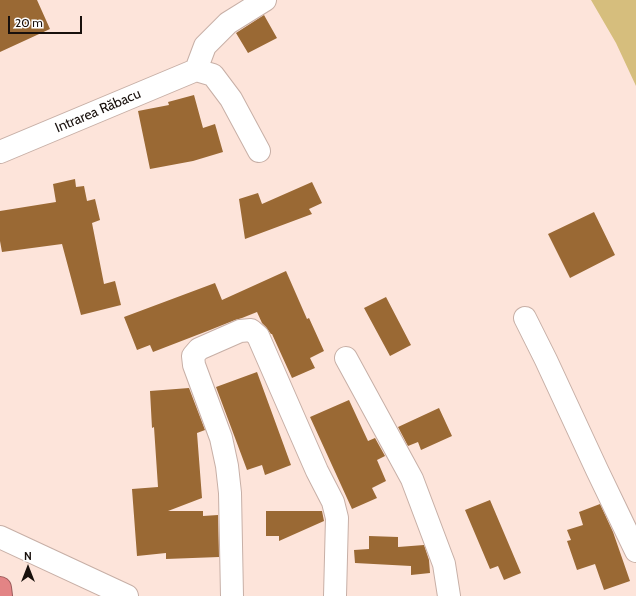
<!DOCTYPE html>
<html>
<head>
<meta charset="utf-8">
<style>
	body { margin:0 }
	#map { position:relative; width:636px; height:596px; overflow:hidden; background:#fde4da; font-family:Cabin,sans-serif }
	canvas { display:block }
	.north { position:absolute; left:8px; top:548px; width:40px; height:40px; -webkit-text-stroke:3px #fff; paint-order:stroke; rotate:0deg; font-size:11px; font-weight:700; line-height:16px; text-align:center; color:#18100c }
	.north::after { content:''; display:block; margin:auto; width:14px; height:18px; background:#18100c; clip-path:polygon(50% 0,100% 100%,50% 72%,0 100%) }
	.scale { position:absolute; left:8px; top:16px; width:74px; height:18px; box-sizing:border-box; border:2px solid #18100c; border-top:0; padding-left:5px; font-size:12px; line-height:14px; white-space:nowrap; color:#18100c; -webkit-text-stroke:3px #fff; paint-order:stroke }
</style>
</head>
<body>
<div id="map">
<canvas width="636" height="596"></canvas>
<div class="north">N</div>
<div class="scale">20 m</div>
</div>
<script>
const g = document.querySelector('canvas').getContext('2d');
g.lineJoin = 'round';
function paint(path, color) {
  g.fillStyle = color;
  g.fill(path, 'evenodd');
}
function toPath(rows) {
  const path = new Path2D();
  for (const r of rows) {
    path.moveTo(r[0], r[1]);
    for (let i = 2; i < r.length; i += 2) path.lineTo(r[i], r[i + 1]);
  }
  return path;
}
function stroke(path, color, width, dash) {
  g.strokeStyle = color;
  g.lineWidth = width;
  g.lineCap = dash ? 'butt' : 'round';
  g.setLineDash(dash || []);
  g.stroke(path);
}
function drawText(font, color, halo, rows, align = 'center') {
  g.font = font + ' Cabin,sans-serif';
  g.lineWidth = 3.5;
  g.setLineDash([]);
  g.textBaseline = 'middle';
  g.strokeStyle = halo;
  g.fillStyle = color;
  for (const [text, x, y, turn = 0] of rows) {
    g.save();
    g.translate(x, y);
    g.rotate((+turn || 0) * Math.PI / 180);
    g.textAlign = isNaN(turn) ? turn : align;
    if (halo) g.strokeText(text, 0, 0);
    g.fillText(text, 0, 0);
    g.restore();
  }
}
paint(toPath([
	[591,0,636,0,636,86,616,43]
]), '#d6be7d');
paint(toPath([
	[0,0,37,0,50,29,0,52],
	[264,15,277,38,248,53,236,33],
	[194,95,203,128,215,124,223,152,193,161,150,169,138,111,169,105,168,102],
	[75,179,76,187,84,186,87,201,95,199,100,220,92,223,104,284,115,281,121,305,81,315,62,244,2,252,0,241,0,211,56,202,53,184],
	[312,182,322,203,309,209,312,214,245,239,239,199,258,193,262,204],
	[594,212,615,255,570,278,548,234],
	[286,271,307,319,309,318,324,351,310,358,315,368,292,378,272,334,271,334,266,327,262,323,257,312,242,318,235,320,210,330,153,352,150,345,137,350,124,317,215,283,222,300],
	[386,297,411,345,390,356,364,308],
	[257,372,291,465,265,475,262,465,247,470,216,387],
	[189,388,205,430,197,433,202,498,168,511,203,511,203,516,218,515,219,557,166,559,166,553,137,556,132,489,158,487,154,427,152,428,150,391],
	[349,400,368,441,375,438,385,456,377,460,386,481,372,488,377,498,352,509,310,417],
	[439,408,452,436,421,450,418,442,408,446,398,427],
	[490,500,521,573,504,580,498,566,490,569,465,510],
	[600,504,613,532,630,581,604,590,595,564,577,570,567,541,571,540,567,530,583,525,579,512],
	[266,511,322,511,324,521,279,541,279,536,266,536],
	[369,536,398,537,398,547,424,545,429,560,430,573,411,575,411,566,355,563,354,550,369,549]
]), '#9a6934');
const street = toPath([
	[196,70,213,75,231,99,259,151],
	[196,70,205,46,228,23,265,0],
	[0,152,196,70],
	[525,318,546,360,597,470,636,551],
	[346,358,412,479,444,564,449,596],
	[0,537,127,596],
	[232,596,230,493,227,466,221,438,194,365,193,356,199,349,240,331,251,330,258,336,317,471,333,502,337,518,335,596]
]);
const highway = toPath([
	[0,588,1,596]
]);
stroke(street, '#c7afa6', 24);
stroke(highway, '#9c5b5b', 24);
stroke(street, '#fff', 22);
stroke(highway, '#e38485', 22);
drawText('14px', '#18100c', '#fff', [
	["Intrarea Răbacu",98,111,-23]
]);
</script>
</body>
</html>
